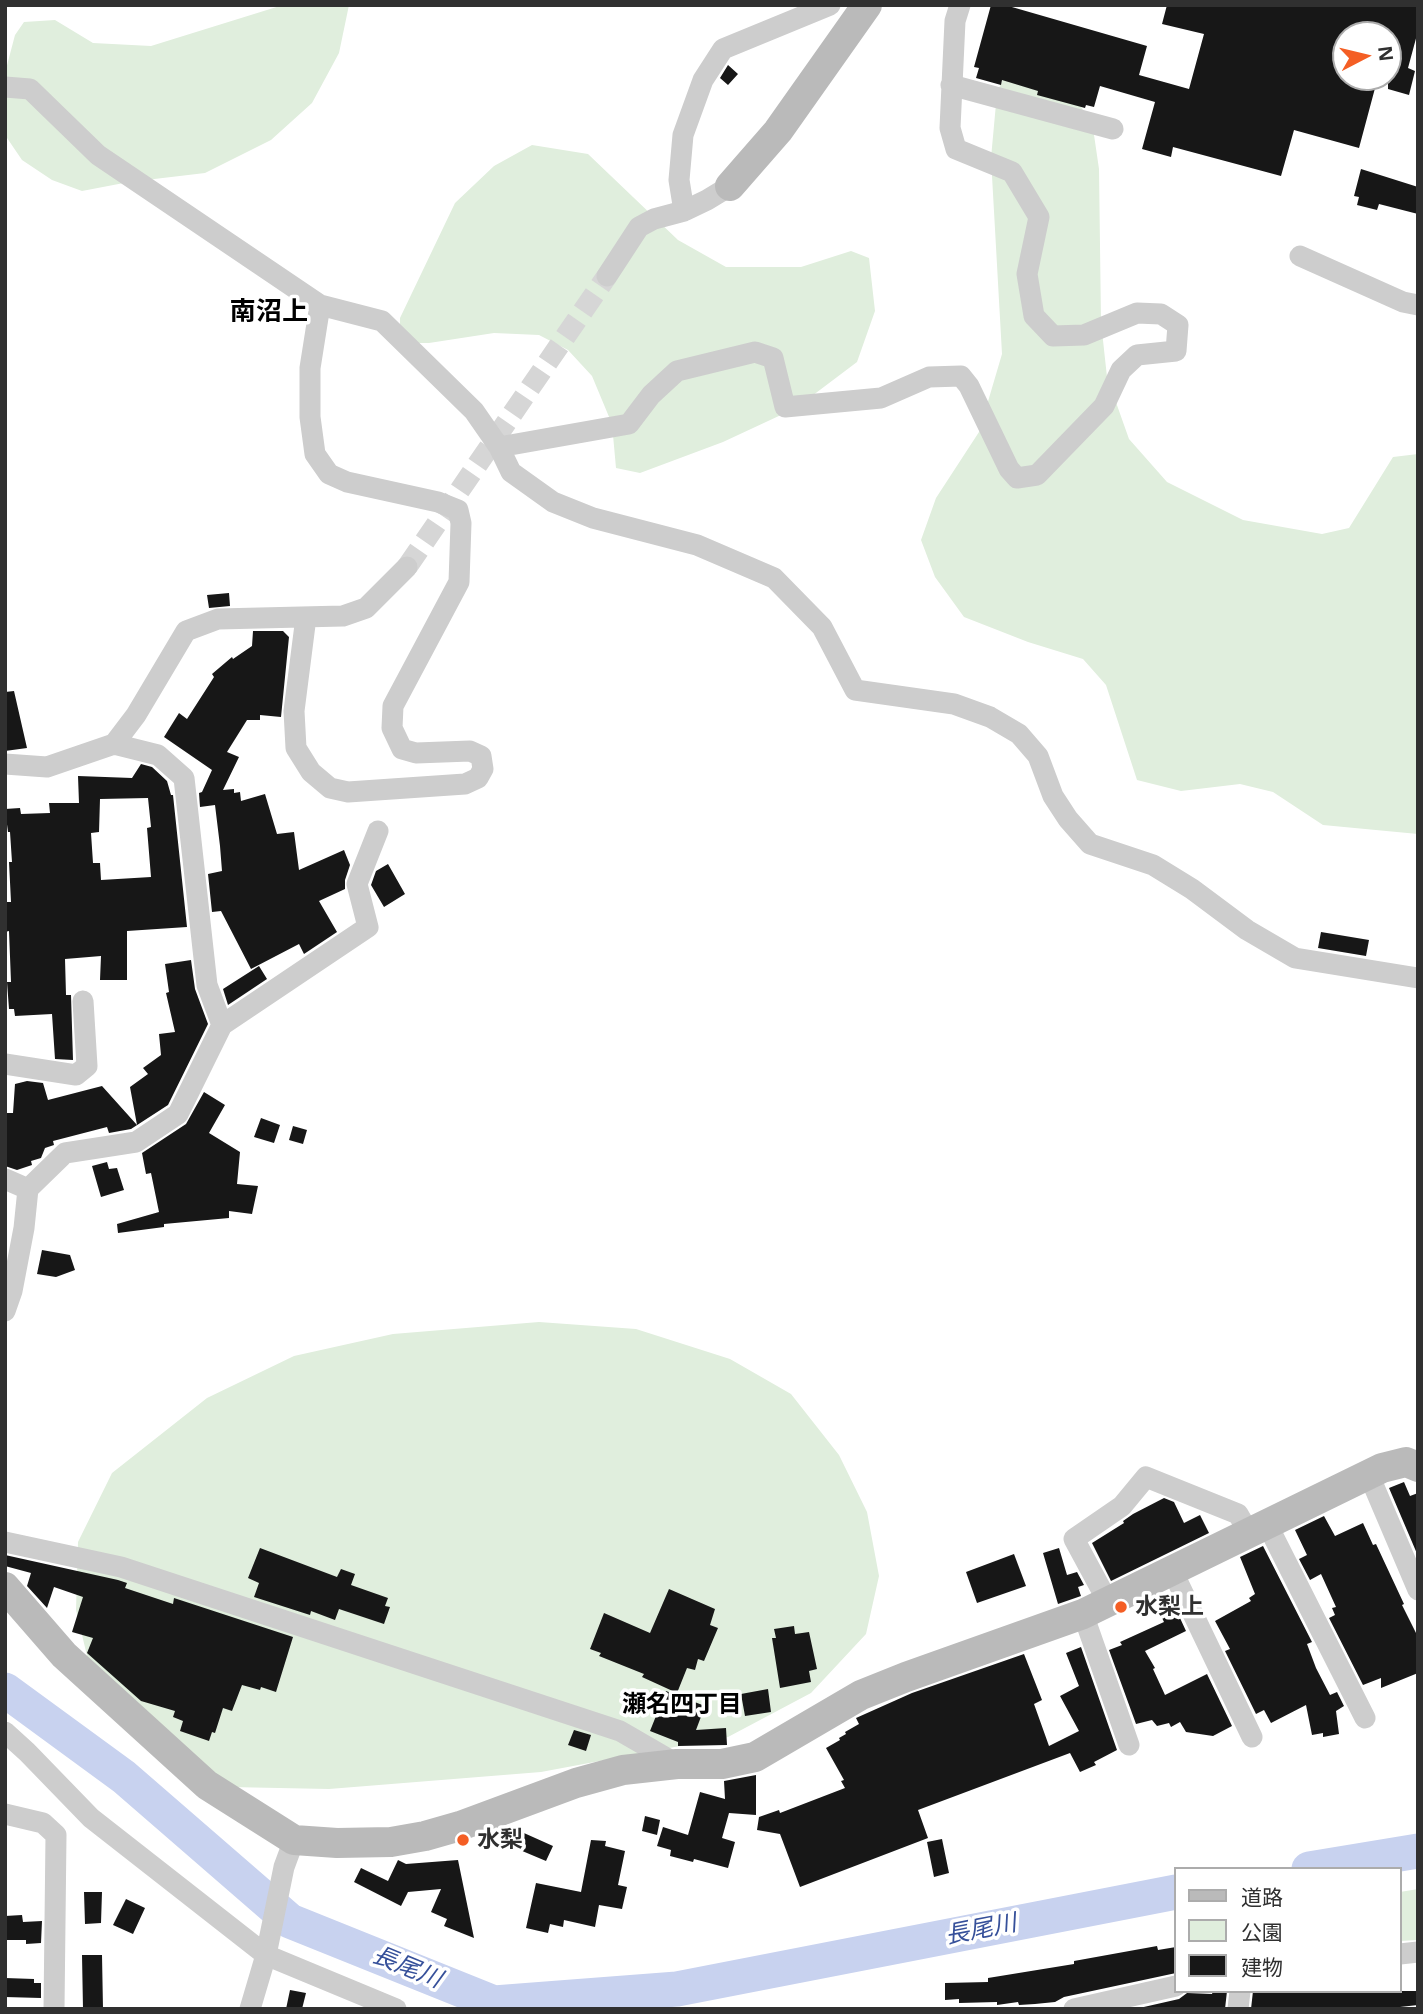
<!DOCTYPE html>
<html>
<head>
<meta charset="utf-8">
<style>
	body { margin:0 }
	#map { position:relative; width:1423px; height:2014px; overflow:hidden; background:#fff; font-family:"Noto Sans","Noto Sans JP",sans-serif }
	canvas { display:block }
	.frame { position:absolute; inset:0; border:7px solid #303030; pointer-events:none }
	.legend { position:absolute; left:1174px; top:1867px; width:228px; height:126px; box-sizing:border-box; background:#fff; border:2px solid #acacac; margin:0; padding:9px 12px; list-style:none; font-size:21px; color:#303030 }
	.legend li { display:flex; align-items:center; gap:14px; height:35px }
	.legend b { width:35px; border:2px solid #acacac }
	.north { position:absolute; left:1332px; top:21px; width:70px; height:70px; box-sizing:border-box; background:#fff; border:2px solid #acacac; border-radius:50%; rotate:83deg; font-size:19px; font-weight:700; line-height:28px; text-align:center; color:#303030 }
	.north::after { content:''; display:block; margin:auto; width:24px; height:32px; background:#f45e24; clip-path:polygon(50% 0,100% 100%,50% 72%,0 100%) }
</style>
</head>
<body>
<div id="map">
<canvas width="1423" height="2014"></canvas>
<div class="frame"></div>
<ul class="legend">
<li><b style="height:9px;background:#bababa"></b>道路</li>
<li><b style="height:19px;background:#e0eedd"></b>公園</li>
<li><b style="height:19px;background:#171717"></b>建物</li>
</ul>
<div class="north">N</div>
</div>
<script>
const g = document.querySelector('canvas').getContext('2d');
g.lineJoin = 'round';
function paint(path, color) {
  g.fillStyle = color;
  g.fill(path, 'evenodd');
}
function toPath(rows) {
  const path = new Path2D();
  for (const r of rows) {
    path.moveTo(r[0], r[1]);
    for (let i = 2; i < r.length; i += 2) path.lineTo(r[i], r[i + 1]);
  }
  return path;
}
function stroke(path, color, width, dash) {
  g.strokeStyle = color;
  g.lineWidth = width;
  g.lineCap = dash ? 'butt' : 'round';
  g.setLineDash(dash || []);
  g.stroke(path);
}
function drawText(font, color, halo, rows, align = 'center') {
  g.font = font + ' "Noto Sans","Noto Sans JP",sans-serif';
  g.lineWidth = 7;
  g.setLineDash([]);
  g.textBaseline = 'middle';
  g.strokeStyle = halo;
  g.fillStyle = color;
  for (const [text, x, y, turn = 0] of rows) {
    g.save();
    g.translate(x, y);
    g.rotate((+turn || 0) * Math.PI / 180);
    g.textAlign = isNaN(turn) ? turn : align;
    if (halo) g.strokeText(text, 0, 0);
    g.fillText(text, 0, 0);
    g.restore();
  }
}
paint(toPath([
	[283,5,349,5,339,53,312,103,271,140,205,173,129,182,82,191,52,180,22,160,5,135,5,73,15,35,24,22,55,20,93,43,151,46],
	[1009,64,1070,87,1093,128,1099,169,1101,322,1107,377,1129,439,1167,482,1243,520,1322,534,1349,528,1393,457,1418,454,1418,834,1323,825,1273,792,1240,784,1181,791,1137,780,1106,685,1083,659,1028,642,964,617,935,577,921,540,936,498,979,432,1002,354,991,158,997,93],
	[532,145,588,154,678,240,726,267,801,267,851,251,869,258,875,311,857,362,796,408,723,442,640,473,616,468,612,424,592,376,568,350,539,335,494,333,429,343,400,343,400,318,455,203,494,166],
	[539,1322,636,1329,730,1359,791,1394,839,1455,867,1512,879,1576,866,1634,811,1693,728,1737,541,1772,329,1789,229,1787,89,1664,76,1610,78,1542,112,1473,207,1398,294,1356,393,1334],
	[1418,1889,1418,1940,1400,1941,1400,1892]
]), '#e0eedd');
stroke(toPath([
	[5,1690,124,1777,290,1921,494,2003,677,1989,1176,1892],
	[1309,1869,1418,1851]
]), '#c8d2ef', 35);
paint(toPath([
	[991,5,1005,5,1147,46,1139,75,1189,89,1204,34,1162,24,1167,5,1418,5,1418,31,1408,68,1415,71,1409,95,1388,89,1388,35,1346,35,1346,77,1378,77,1359,148,1294,130,1281,176,1173,147,1171,157,1142,149,1155,102,1100,86,1094,107,1086,105,1085,108,1037,95,1038,91,1002,80,1001,85,976,78,979,68,974,67],
	[728,65,738,74,728,85,720,78],
	[1361,169,1418,187,1418,214,1379,204,1377,210,1357,205,1359,197,1354,196],
	[229,593,230,606,209,608,207,595],
	[253,631,283,631,289,637,281,717,260,715,260,720,247,720,227,752,239,757,223,790,234,789,234,793,240,792,241,801,265,794,277,834,294,832,299,870,344,850,350,865,345,880,345,889,319,901,337,932,304,954,299,944,251,969,221,911,212,912,208,874,222,871,220,846,215,805,200,807,199,793,202,792,212,770,164,737,179,713,187,719,214,677,212,674,232,657,233,659,252,646],
	[14,691,27,748,5,751,5,692],
	[141,764,152,767,167,781,171,795,173,795,187,927,127,931,127,980,100,980,101,956,65,959,66,995,71,995,73,1060,55,1059,52,1014,15,1016,14,1009,9,1009,7,982,11,982,9,931,5,932,5,902,11,902,9,862,12,862,10,832,8,832,5,809,20,808,21,814,50,813,49,803,79,803,78,776,132,778],
	[148,798,151,827,147,828,151,877,101,880,100,863,93,863,91,833,99,832,100,799],
	[388,864,405,894,384,907,371,885,376,871],
	[1321,932,1369,940,1366,956,1318,948],
	[191,960,195,989,208,1024,168,1105,131,1129,109,1133,107,1127,53,1141,54,1145,45,1148,41,1158,31,1161,32,1165,17,1170,5,1166,5,1113,13,1113,15,1084,27,1081,43,1083,48,1100,102,1086,137,1125,130,1087,148,1074,143,1068,161,1055,159,1034,175,1032,166,993,169,992,165,964],
	[259,966,267,979,228,1005,223,989],
	[204,1092,225,1105,209,1133,240,1152,237,1184,258,1186,252,1214,229,1211,229,1218,164,1224,164,1227,118,1233,117,1224,159,1212,151,1173,146,1174,142,1153,186,1124],
	[261,1118,280,1125,274,1143,254,1137],
	[293,1126,307,1130,303,1144,289,1140],
	[107,1162,109,1169,117,1168,124,1190,101,1197,92,1166],
	[42,1250,70,1255,75,1270,56,1277,37,1274],
	[1404,1482,1410,1496,1418,1493,1418,1556,1389,1488],
	[1164,1498,1174,1502,1184,1523,1200,1515,1209,1533,1111,1581,1092,1543,1124,1523,1123,1521,1133,1514],
	[1324,1516,1335,1536,1363,1523,1373,1545,1376,1544,1404,1604,1402,1605,1418,1637,1418,1673,1381,1688,1381,1678,1363,1685,1329,1618,1335,1615,1332,1608,1336,1607,1321,1574,1310,1580,1299,1559,1307,1555,1295,1530],
	[1263,1546,1312,1642,1307,1644,1316,1668,1330,1695,1337,1692,1344,1706,1336,1711,1339,1734,1323,1737,1323,1733,1312,1735,1306,1705,1271,1723,1264,1710,1256,1714,1225,1651,1230,1649,1215,1621,1251,1601,1249,1598,1255,1594,1240,1557],
	[260,1548,337,1577,341,1569,355,1574,351,1585,388,1598,385,1606,390,1607,384,1624,339,1609,335,1620,311,1611,310,1615,254,1597,259,1583,248,1578],
	[1059,1548,1067,1575,1077,1572,1084,1585,1078,1587,1081,1596,1058,1604,1043,1553],
	[1014,1554,1026,1586,977,1603,966,1572],
	[5,1555,118,1580,127,1583,125,1588,173,1604,174,1598,293,1637,276,1692,261,1687,260,1690,242,1685,232,1711,223,1708,215,1733,212,1732,209,1741,180,1731,183,1721,173,1717,175,1711,141,1701,87,1653,93,1638,72,1632,83,1597,54,1587,47,1608,27,1586,31,1573,5,1566],
	[669,1589,715,1609,710,1625,718,1628,704,1661,698,1659,695,1670,687,1668,677,1693,642,1677,644,1674,599,1656,601,1653,590,1649,604,1613,650,1633],
	[1168,1592,1186,1631,1145,1651,1155,1668,1153,1669,1165,1695,1207,1674,1232,1726,1213,1736,1186,1732,1180,1722,1171,1727,1169,1723,1157,1726,1152,1720,1136,1724,1109,1650,1122,1645,1120,1642,1164,1622,1153,1599],
	[794,1626,795,1634,809,1632,817,1669,809,1671,811,1682,780,1688,772,1638,776,1638,774,1629],
	[1081,1647,1117,1750,1094,1762,1096,1765,1080,1772,1070,1753,918,1810,928,1838,800,1887,780,1834,757,1830,759,1817,779,1810,780,1813,845,1788,841,1781,844,1780,826,1748,840,1740,839,1738,846,1734,845,1732,859,1724,856,1718,912,1693,1024,1654,1042,1700,1034,1704,1049,1746,1079,1731,1060,1696,1079,1686,1066,1653],
	[768,1689,771,1712,745,1716,741,1694],
	[666,1691,705,1706,696,1730,726,1728,727,1745,678,1746,678,1742,650,1731],
	[574,1730,591,1735,586,1751,568,1745],
	[756,1775,756,1815,729,1813,722,1838,735,1842,728,1868,694,1859,693,1862,670,1856,671,1850,657,1846,663,1827,688,1835,700,1792,725,1799,724,1781],
	[645,1816,660,1820,657,1835,642,1831],
	[515,1829,553,1846,546,1861,508,1845],
	[942,1839,949,1873,934,1877,927,1842],
	[591,1840,606,1841,605,1846,625,1851,618,1885,627,1887,622,1909,599,1905,595,1927,564,1920,563,1927,550,1924,548,1933,526,1928,536,1883,581,1892],
	[398,1860,406,1864,458,1860,474,1938,444,1926,447,1919,431,1912,441,1889,408,1892,401,1906,354,1882,361,1868,388,1881],
	[84,1892,102,1892,101,1923,85,1924],
	[126,1899,145,1908,133,1934,113,1925],
	[22,1915,23,1922,42,1921,41,1943,26,1944,26,1940,5,1940,5,1916],
	[1157,1946,1158,1950,1176,1947,1176,1973,1064,1997,1055,2002,1035,2004,1019,2005,1018,2002,997,2005,997,2002,959,2003,959,1999,945,2000,945,1983,988,1982,988,1978,1074,1964,1074,1961],
	[82,1955,102,1955,103,2009,83,2009],
	[5,1978,34,1979,34,1983,41,1983,41,1998,5,1997],
	[290,1990,306,1993,302,2009,286,2009],
	[1213,1991,1227,1991,1225,2009,1135,2009,1179,1999,1187,1993,1212,1994],
	[1253,1991,1418,1991,1418,2005,1382,2009,1251,2009]
]), '#171717');
stroke(toPath([
	[407,567,607,276]
]), '#d6d6d6', 21, [21, 10]);
stroke(toPath([
	[951,85,1113,129],
	[5,87,30,89,98,155,320,305,382,321,474,411,499,447,511,472,553,502,593,518,697,545,774,578,822,627,855,690,954,704,990,717,1019,734,1038,756,1053,796,1068,819,1090,844,1153,865,1192,889,1247,930,1295,958,1418,978],
	[684,211,679,180,683,135,703,80,723,49,830,5],
	[1300,256,1403,302,1418,305],
	[607,276,639,227,654,219,684,211,707,200,730,186],
	[499,447,629,424,651,395,677,371,755,352,773,358,785,407,881,398,929,377,961,376,969,386,1009,469,1017,478,1037,475,1104,406,1121,370,1137,355,1176,351,1178,325,1161,314,1137,313,1084,335,1053,336,1034,316,1027,274,1039,217,1012,172,956,149,950,128,955,21,960,5],
	[306,617,294,711,296,748,311,772,330,788,348,792,465,784,478,778,483,769,481,756,470,751,416,753,402,749,392,728,393,706,459,582,461,523,458,510,438,502,347,482,329,474,315,454,310,417,310,368,320,305],
	[5,764,47,767,114,744,136,715,186,631,218,619,343,616,366,608,407,567],
	[222,1025,368,927,357,884,378,831],
	[5,1064,76,1075,87,1066,83,1001],
	[5,1179,28,1189],
	[5,1311,12,1291,24,1228,28,1189,65,1153,136,1142,178,1114,222,1025,207,985,184,778,158,755,114,744],
	[1369,1475,1418,1590],
	[1267,1524,1365,1718],
	[5,1542,121,1567,620,1731,677,1764],
	[1172,1570,1252,1737],
	[1108,1602,1074,1539,1122,1506,1146,1477,1238,1514,1249,1533],
	[1083,1614,1129,1745],
	[5,1732,27,1752,91,1818,266,1955,396,2009],
	[5,1814,43,1823,56,1835,54,2009],
	[1400,1954,1418,1952],
	[250,2009,266,1955,284,1867,294,1840],
	[1074,2009,1176,1986],
	[1238,2009,1240,1991]
]), '#cdcdcd', 21);
stroke(toPath([
	[730,186,778,131,867,5],
	[5,1587,64,1655,207,1785,294,1840,337,1843,391,1842,425,1836,460,1826,576,1783,623,1770,677,1764,722,1764,755,1757,861,1695,906,1677,1083,1614,1382,1468,1406,1462,1418,1467]
]), '#bababa', 30);
for (const [x, y, r, color] of [
	[1121,1607,7,"#f45e24"],
	[463,1840,7,"#f45e24"]
]) {
  const dot = new Path2D();
  dot.arc(x, y, r, 0, 2 * Math.PI);
  g.fillStyle = color;
  g.fill(dot);
  stroke(dot, '#fff', 2.5);
}
drawText('bold 23px', '#303030', '#fff', [
	["水梨上",1135,1607],
	["水梨",477,1840]
], 'left');
drawText('bold 24px', '#000', '#fff', [
	["瀬名四丁目",682,1705]
]);
drawText('italic 24px', '#36509a', '#fff', [
	["長尾川",981,1930,-11],
	["長尾川",407,1968,22]
]);
drawText('bold 26px', '#000', '#fff', [
	["南沼上",269,313]
]);
</script>
</body>
</html>
